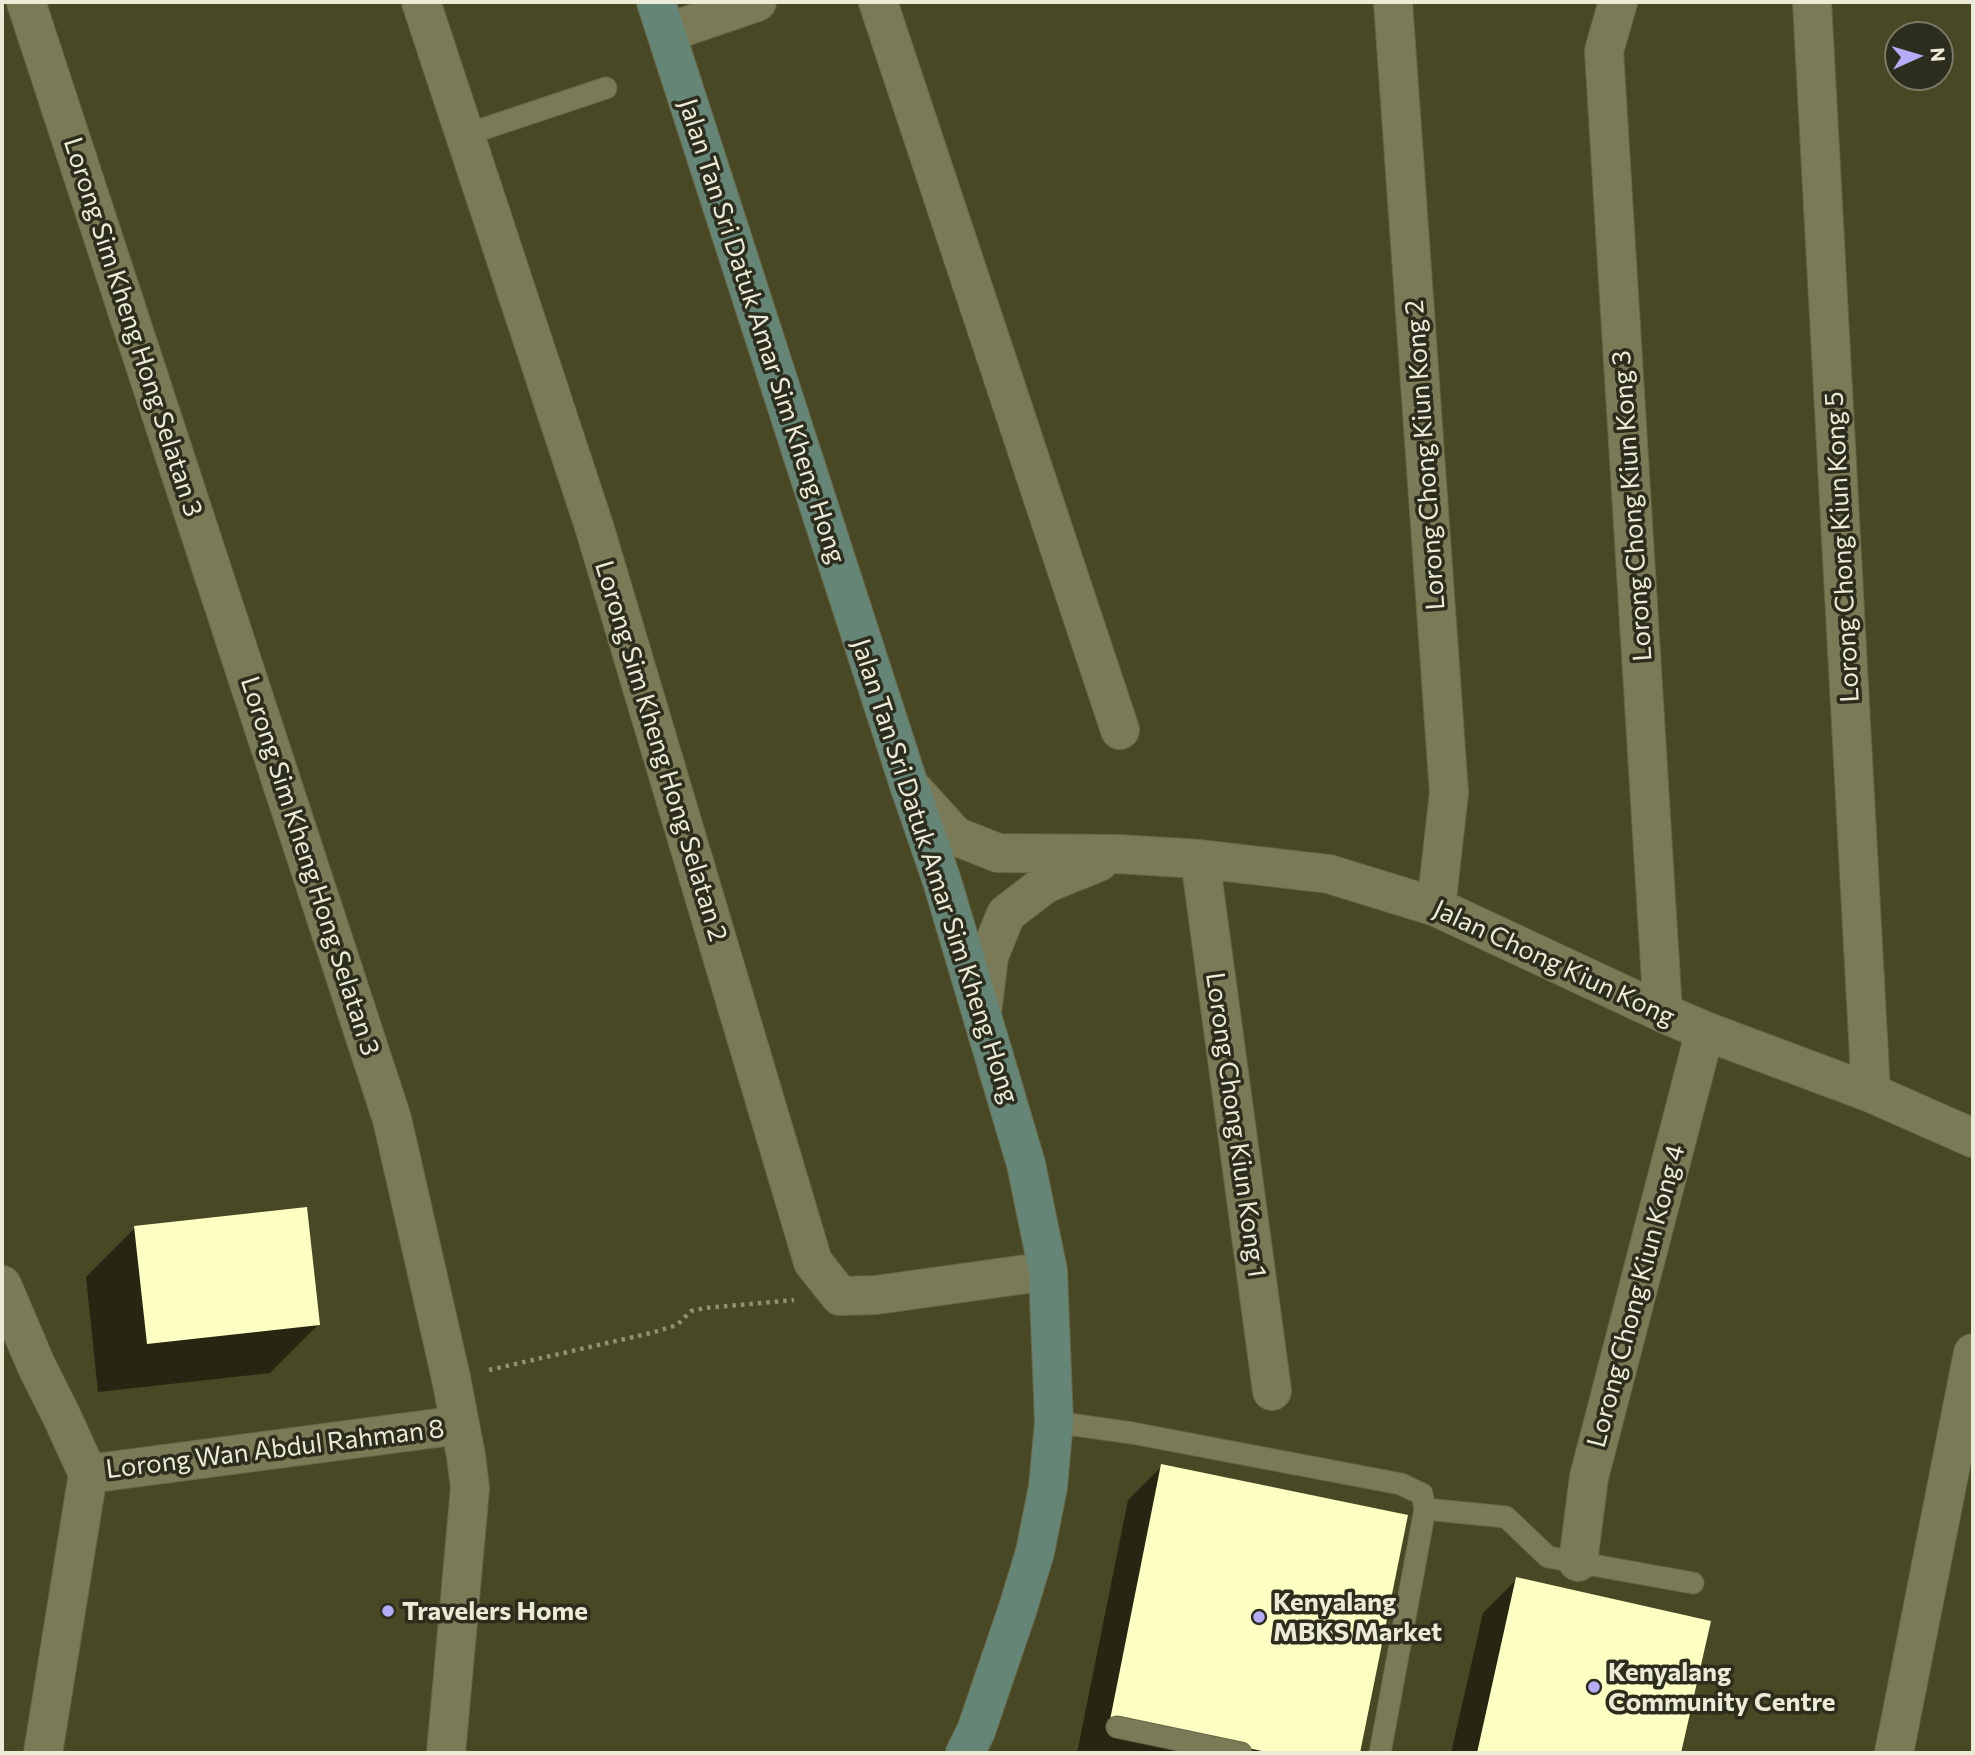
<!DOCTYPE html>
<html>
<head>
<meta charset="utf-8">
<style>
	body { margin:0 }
	#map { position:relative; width:1975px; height:1755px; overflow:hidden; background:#484825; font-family:Commissioner,sans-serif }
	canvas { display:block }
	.frame { position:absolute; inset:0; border:4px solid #ebebd7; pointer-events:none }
	.north { position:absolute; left:1884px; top:21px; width:70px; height:70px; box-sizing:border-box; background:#2d2d1d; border:2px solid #797967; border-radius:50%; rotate:86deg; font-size:19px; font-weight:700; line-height:28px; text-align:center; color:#ebebd7 }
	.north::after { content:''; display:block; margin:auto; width:24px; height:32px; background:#b5acf8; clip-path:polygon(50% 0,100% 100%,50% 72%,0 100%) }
</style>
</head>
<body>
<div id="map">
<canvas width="1975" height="1755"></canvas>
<div class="frame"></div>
<div class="north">N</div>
</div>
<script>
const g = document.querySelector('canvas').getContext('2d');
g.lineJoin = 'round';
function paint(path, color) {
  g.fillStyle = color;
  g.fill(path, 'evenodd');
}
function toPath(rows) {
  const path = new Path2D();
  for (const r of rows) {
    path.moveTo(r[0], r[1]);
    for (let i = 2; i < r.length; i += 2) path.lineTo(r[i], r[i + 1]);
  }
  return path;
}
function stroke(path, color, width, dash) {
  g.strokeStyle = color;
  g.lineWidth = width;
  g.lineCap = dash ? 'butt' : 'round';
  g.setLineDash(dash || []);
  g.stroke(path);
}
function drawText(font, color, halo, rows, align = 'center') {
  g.font = font + ' Commissioner,sans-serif';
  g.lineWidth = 7;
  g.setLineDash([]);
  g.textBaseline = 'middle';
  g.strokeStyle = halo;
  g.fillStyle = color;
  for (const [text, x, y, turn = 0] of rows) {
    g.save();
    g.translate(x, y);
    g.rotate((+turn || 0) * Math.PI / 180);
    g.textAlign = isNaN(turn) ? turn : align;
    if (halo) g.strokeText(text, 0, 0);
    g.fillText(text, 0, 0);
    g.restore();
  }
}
paint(toPath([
	[135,1228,318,1325,270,1373,98,1392,86,1277],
	[1162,1466,1406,1516,1359,1753,1077,1753,1128,1500],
	[1517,1579,1708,1623,1679,1753,1451,1753,1483,1613]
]), '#0007');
paint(toPath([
	[307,1207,320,1325,147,1344,134,1226],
	[1161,1464,1408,1515,1360,1753,1272,1753,1110,1720],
	[1516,1577,1711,1621,1681,1753,1477,1753]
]), '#fdfec1');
const lane = toPath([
	[465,135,606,88],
	[1054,1422,1132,1433,1401,1484,1422,1494,1425,1509,1380,1753],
	[1425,1509,1506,1517,1548,1557,1693,1583],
	[1117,1727,1241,1753]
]);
const street = toPath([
	[26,2,392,1119,451,1378,466,1456,470,1488,446,1753],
	[421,2,594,526,813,1262,840,1296,876,1295,1048,1271],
	[878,2,1120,730],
	[1393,2,1449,793,1436,907],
	[1618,2,1604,51,1663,1013],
	[1812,2,1871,1093],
	[666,33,757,2],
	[909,785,955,836,998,853,1117,854,1200,859,1329,874,1436,907,1663,1013,1705,1031,1871,1093,1973,1138],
	[1200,859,1272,1391],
	[982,1012,989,956,1006,914,1045,884,1099,862],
	[2,1285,37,1367,62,1417,88,1474,460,1425],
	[1578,1562,1589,1477,1705,1031],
	[43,1753,88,1474],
	[1894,1753,1973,1353]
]);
const secondary = toPath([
	[656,2,909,785,942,881,1026,1164,1048,1271,1054,1422,1048,1487,1035,1552,1018,1608,976,1731,965,1753]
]);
stroke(lane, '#676748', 23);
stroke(street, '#676748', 40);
stroke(secondary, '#676748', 40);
stroke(toPath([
	[489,1370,651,1333,677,1325,691,1311,705,1308,794,1300]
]), '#909074', 4.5, [3.5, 5]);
stroke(lane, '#7a7b56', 21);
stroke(street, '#7a7b56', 38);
stroke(secondary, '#658577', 38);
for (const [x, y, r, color] of [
	[388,1611,7,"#b5acf8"],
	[1259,1617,7,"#b5acf8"],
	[1594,1687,7,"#b5acf8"]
]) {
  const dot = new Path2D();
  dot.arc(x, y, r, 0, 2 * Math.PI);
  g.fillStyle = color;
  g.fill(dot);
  stroke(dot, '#2d2d1d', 2.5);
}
drawText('26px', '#ebebd7', '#2d2d1d', [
	["Lorong Sim Kheng Hong Selatan 3",133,327,72],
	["Jalan Tan Sri Datuk Amar Sim Kheng Hong",762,331,72],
	["Lorong Chong Kiun Kong 2",1425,455,-94],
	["Lorong Chong Kiun Kong 3",1632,506,-94],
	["Lorong Chong Kiun Kong 5",1842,547,-93],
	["Lorong Sim Kheng Hong Selatan 2",661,751,73],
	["Lorong Sim Kheng Hong Selatan 3",310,866,72],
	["Jalan Tan Sri Datuk Amar Sim Kheng Hong",935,871,72],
	["Jalan Chong Kiun Kong",1554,963,25],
	["Lorong Chong Kiun Kong 1",1236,1125,82],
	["Lorong Chong Kiun Kong 4",1636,1296,-75],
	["Lorong Wan Abdul Rahman 8",275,1449,-7]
]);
drawText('bold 26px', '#ebebd7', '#2d2d1d', [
	["Kenyalang",1273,1602],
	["MBKS Market",1273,1632],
	["Travelers Home",402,1611],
	["Kenyalang",1608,1672],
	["Community Centre",1608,1702]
], 'left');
</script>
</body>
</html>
